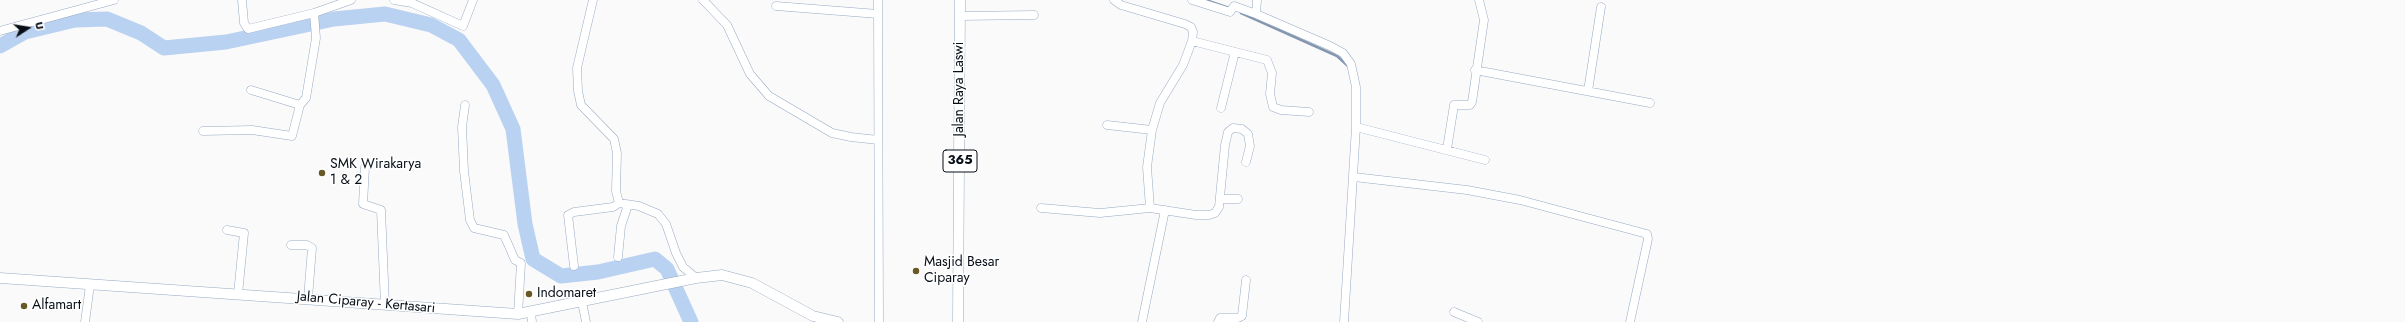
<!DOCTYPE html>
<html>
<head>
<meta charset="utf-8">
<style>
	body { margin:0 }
	#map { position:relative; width:2405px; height:322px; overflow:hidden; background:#fafafa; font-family:Jost,sans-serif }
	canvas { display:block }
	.north { position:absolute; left:8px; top:8px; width:40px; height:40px; -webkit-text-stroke:3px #fff; paint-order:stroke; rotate:78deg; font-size:11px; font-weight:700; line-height:16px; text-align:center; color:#070e16 }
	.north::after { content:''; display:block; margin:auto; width:14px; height:18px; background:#070e16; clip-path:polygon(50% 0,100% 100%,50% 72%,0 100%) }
</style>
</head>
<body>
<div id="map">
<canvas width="2405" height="322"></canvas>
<div class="north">U</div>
</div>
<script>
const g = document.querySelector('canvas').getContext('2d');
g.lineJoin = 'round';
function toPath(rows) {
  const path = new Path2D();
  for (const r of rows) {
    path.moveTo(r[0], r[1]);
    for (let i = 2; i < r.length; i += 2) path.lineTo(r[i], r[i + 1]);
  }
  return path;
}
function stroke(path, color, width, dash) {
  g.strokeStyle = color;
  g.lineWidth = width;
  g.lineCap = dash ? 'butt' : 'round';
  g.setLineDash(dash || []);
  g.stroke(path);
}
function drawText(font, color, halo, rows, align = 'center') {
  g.font = font + ' Jost,sans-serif';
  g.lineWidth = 3;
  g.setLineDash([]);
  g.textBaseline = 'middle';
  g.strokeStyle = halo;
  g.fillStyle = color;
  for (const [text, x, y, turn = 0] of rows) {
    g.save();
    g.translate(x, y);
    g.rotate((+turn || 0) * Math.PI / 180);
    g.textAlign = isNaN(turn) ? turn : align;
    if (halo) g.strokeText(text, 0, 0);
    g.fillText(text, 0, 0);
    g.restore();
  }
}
stroke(toPath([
	[1206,0,1229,8],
	[1241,13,1337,56,1349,67]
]), '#8497af', 2.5);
stroke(toPath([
	[0,46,25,32,75,20,107,19,141,33,164,48,226,42,334,19,385,14,431,25,459,40,493,85,513,129,525,224,533,259,561,276,598,272,655,259,667,269,691,322]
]), '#bad2f1', 15);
const minor = toPath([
	[242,0,244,23,248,29,314,13,351,0],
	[394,0,412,3,463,26,473,0],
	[593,0,577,68,578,91,581,105,614,139,617,153,616,191,619,203,639,206,658,214,666,224,676,253,683,267,696,278],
	[703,0,727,25,750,74,769,96,832,133,851,137,878,140],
	[878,0,879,322],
	[1114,0,1121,5,1185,24,1191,27,1193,32,1192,41,1183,65,1160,103,1152,130,1147,167,1150,208],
	[1192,0,1230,12,1234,6,1256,14,1330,46,1343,53,1351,64,1356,87,1356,127,1344,322],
	[776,6,878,14],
	[1256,14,1257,0],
	[960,16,1034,15],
	[0,31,114,0],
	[1192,41,1267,60,1272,73,1270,94,1273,107,1281,110,1309,112],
	[1475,70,1650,103],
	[251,90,300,105,306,98,316,38,314,13],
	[1588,91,1601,7],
	[465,105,462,127,464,171,470,220,474,228,504,235,515,260,521,263,518,314],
	[1221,108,1235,52],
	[1107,125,1152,130],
	[1356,127,1485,160],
	[203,131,252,130,292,136,300,105],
	[1447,149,1454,105,1470,105,1472,102,1484,20,1479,0],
	[365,167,363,204,381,210,385,305],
	[1354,177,1467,190,1520,200,1647,234,1648,239,1630,322],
	[1221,199,1238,199],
	[1041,208,1100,213,1150,208,1196,215,1209,215,1215,213,1219,207,1225,145,1228,132,1233,128,1242,129,1248,134,1250,146,1246,162],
	[227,230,244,233,238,294],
	[291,245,307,245,312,248,308,298],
	[618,257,621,226,628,205],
	[574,266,568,215,574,212,613,207,619,203],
	[582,302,586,322],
	[1454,312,1478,322],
	[531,313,532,322],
	[85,322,90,285],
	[1142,322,1165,210],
	[1218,322,1220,318,1238,318,1242,316,1246,280]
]);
const major = toPath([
	[0,278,518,314,696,278,722,275,752,283,813,316,838,322],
	[958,322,960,0]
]);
stroke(minor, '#97aac3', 9);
stroke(major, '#97aac3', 11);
stroke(minor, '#fff', 8);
stroke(major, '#fff', 10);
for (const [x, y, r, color] of [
	[322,173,4,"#685825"],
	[916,271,4,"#685825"],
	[529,294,4,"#685825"],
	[24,306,4,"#685825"]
]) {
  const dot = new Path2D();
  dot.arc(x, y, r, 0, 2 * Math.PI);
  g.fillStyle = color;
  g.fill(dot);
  stroke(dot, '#fff', 1.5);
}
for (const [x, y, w] of [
	[960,161,34]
]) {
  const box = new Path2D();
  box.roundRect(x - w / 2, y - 11, w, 22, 3);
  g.fillStyle = '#fff';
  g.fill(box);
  stroke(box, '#070e16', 1);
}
drawText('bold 13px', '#070e16', null, [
	["365",960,161]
]);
drawText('14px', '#070e16', '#fff', [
	["Jalan Raya Laswi",960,89,-90],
	["Jalan Ciparay - Kertasari",366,303,5]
]);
drawText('14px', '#070e16', '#fff', [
	["SMK Wirakarya",330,165],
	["1 & 2",330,181],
	["Masjid Besar",924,263],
	["Ciparay",924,279],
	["Indomaret",537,294],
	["Alfamart",32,306]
], 'left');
</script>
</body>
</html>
